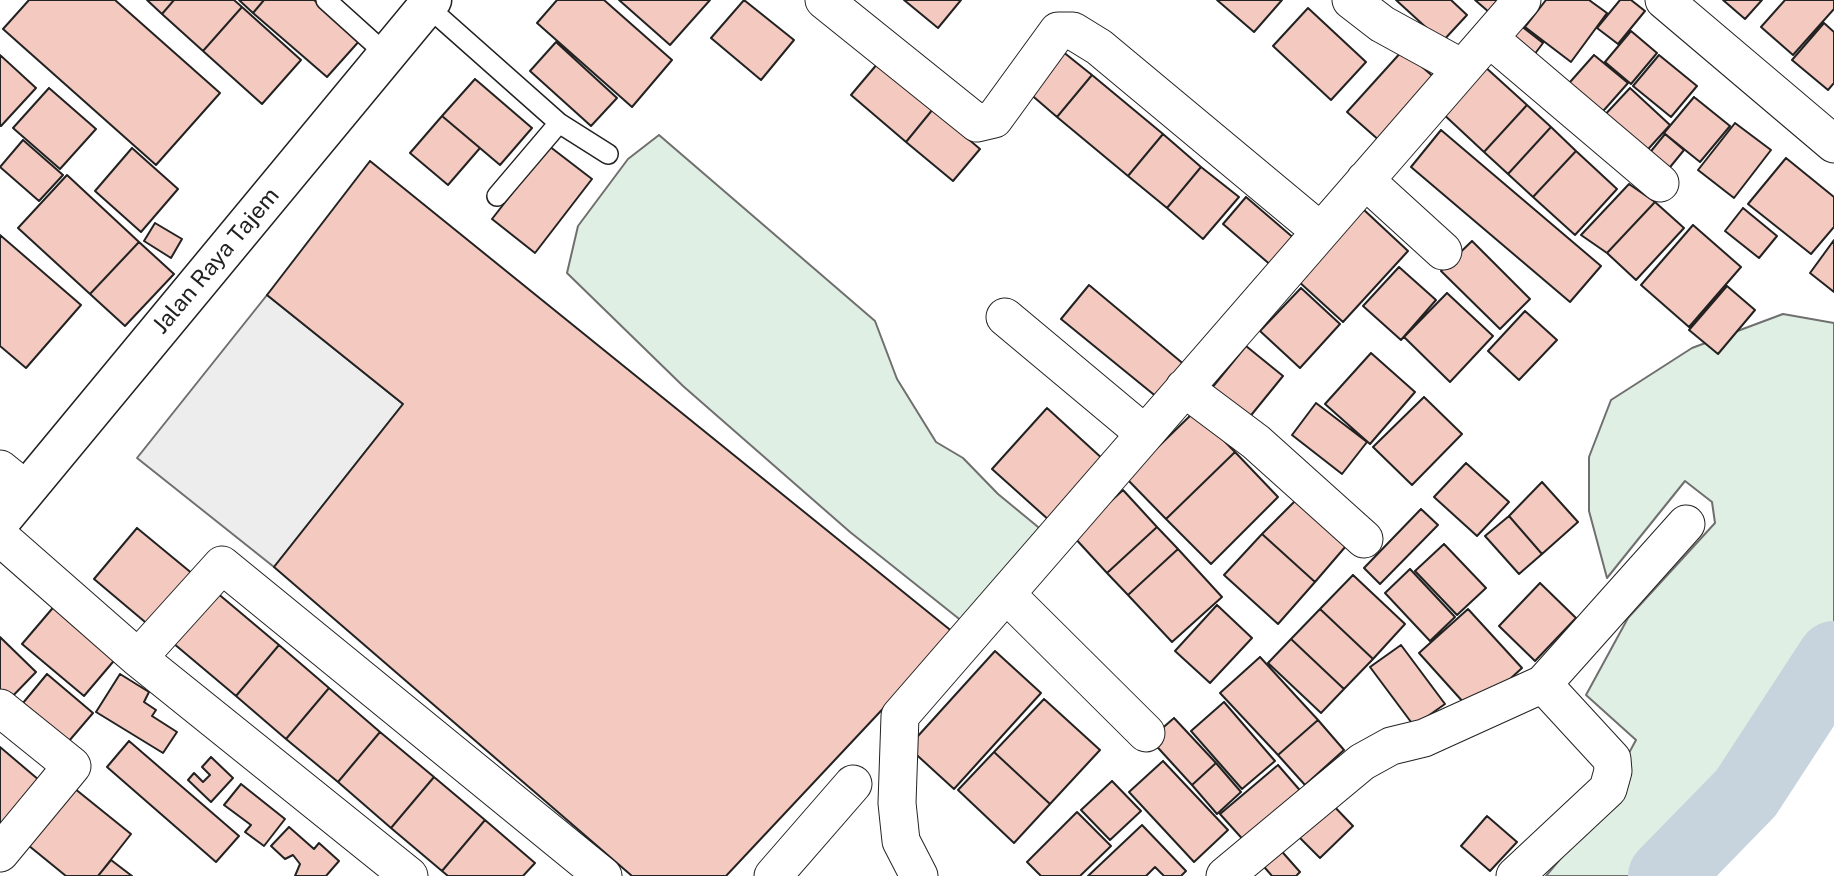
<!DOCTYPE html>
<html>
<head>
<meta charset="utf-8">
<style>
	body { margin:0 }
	canvas { display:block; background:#fff }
</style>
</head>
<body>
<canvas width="1834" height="876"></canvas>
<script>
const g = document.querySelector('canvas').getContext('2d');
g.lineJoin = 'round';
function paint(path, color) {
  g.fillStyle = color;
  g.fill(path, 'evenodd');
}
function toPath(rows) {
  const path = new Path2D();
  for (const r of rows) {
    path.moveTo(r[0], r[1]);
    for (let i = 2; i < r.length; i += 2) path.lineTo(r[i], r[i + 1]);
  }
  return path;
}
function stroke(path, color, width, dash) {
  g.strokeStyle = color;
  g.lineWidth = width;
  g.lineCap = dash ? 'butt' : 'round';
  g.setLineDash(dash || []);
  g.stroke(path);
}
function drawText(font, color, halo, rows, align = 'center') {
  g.font = font + ' "Public Sans",sans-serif';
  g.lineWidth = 5;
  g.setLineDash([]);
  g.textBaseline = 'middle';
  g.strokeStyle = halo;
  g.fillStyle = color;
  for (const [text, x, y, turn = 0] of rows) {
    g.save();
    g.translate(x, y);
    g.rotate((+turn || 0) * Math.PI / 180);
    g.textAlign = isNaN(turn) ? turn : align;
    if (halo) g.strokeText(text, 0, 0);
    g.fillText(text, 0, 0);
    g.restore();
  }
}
const green = toPath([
	[659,135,875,321,897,379,936,442,963,458,998,494,1049,536,963,622,850,532,683,386,567,273,578,226,628,159,659,135],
	[1783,314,1834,323,1834,626,1743,770,1632,876,1546,876,1592,821,1636,740,1586,695,1628,618,1715,523,1712,502,1685,481,1607,578,1589,511,1589,457,1611,400,1692,348,1783,314]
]);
paint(green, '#e0efe3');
stroke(green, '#6f6f6f', 2);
const parking = toPath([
	[267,295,403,404,274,567,137,458,267,295]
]);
paint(parking, '#ededed');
stroke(parking, '#6f6f6f', 2);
stroke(toPath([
	[1665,876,1746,793,1834,658]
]), '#c7d3dd', 74);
const building = toPath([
	[29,0,115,0,220,93,156,165,3,29,29,0],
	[147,0,174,0,162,14,147,0],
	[174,0,234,0,242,7,203,51,162,14,174,0],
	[239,0,264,0,253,13,239,0],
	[264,0,314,0,361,39,327,77,253,13,264,0],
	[557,0,604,0,672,60,632,107,537,23,557,0],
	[619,0,710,0,670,45,619,0],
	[744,0,794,40,761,80,711,38,744,0],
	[904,0,961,0,938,28,904,0],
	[1217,0,1282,0,1254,32,1217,0],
	[1396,0,1451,0,1467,15,1442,42,1396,0],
	[1475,0,1501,0,1490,13,1475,0],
	[1546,0,1589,0,1607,13,1571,62,1525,27,1546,0],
	[1620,0,1631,0,1645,11,1618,44,1597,28,1620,0],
	[1723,0,1762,0,1745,19,1723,0],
	[1785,0,1834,0,1834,9,1793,55,1761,27,1785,0],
	[242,7,301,60,262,104,203,51,242,7],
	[1308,8,1366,62,1331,100,1273,46,1308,8],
	[1824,23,1834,32,1834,83,1828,90,1792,60,1824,23],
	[1520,25,1543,43,1528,63,1505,44,1520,25],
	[1631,31,1657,53,1631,84,1605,62,1631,31],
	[556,42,617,98,591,126,530,71,556,42],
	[1403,50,1437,80,1381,142,1347,112,1403,50],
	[1062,51,1092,75,1057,117,1028,92,1062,51],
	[0,55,36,88,1,126,0,126,0,55],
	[1594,55,1628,83,1597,118,1563,90,1594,55],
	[1659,55,1697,86,1671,117,1633,86,1659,55],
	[878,63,933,109,906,142,851,95,878,63],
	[1483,65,1527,105,1484,152,1440,111,1483,65],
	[1092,75,1163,134,1128,176,1057,117,1092,75],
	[475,79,532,128,500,165,442,116,475,79],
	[49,88,96,129,60,169,13,128,49,88],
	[1630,88,1670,125,1641,157,1600,120,1630,88],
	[1694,97,1730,126,1700,162,1664,133,1694,97],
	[1527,105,1551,127,1508,174,1484,152,1527,105],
	[933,109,980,149,953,181,906,142,933,109],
	[442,116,480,148,448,185,410,153,442,116],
	[1735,123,1771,150,1734,198,1698,170,1735,123],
	[1551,127,1576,151,1533,197,1508,174,1551,127],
	[1441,130,1601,266,1570,302,1411,167,1441,130],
	[1163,134,1201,167,1167,208,1128,176,1163,134],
	[1665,134,1684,150,1662,177,1643,161,1665,134],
	[23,140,63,175,39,201,0,167,23,140],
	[549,146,592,179,535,253,492,219,549,146],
	[132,148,178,189,141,232,95,191,132,148],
	[1576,151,1617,189,1575,235,1533,197,1576,151],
	[1786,158,1834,197,1834,227,1811,254,1748,204,1786,158],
	[370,161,954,633,726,876,632,876,274,567,403,404,267,295,370,161],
	[1201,167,1239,197,1203,239,1167,208,1201,167],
	[67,175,139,242,90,294,18,228,67,175],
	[1629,184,1655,202,1607,253,1581,235,1629,184],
	[1246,197,1296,240,1273,267,1223,224,1246,197],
	[1655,202,1684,228,1636,280,1607,253,1655,202],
	[1743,208,1777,236,1759,258,1725,231,1743,208],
	[1363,209,1408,251,1343,322,1297,280,1363,209],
	[155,223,182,239,171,258,144,241,155,223],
	[1693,225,1741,267,1689,327,1641,285,1693,225],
	[0,235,81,305,26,368,0,346,0,235],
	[1834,240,1834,292,1810,273,1834,240],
	[1472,241,1530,299,1500,329,1441,271,1472,241],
	[139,242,174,274,125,326,90,294,139,242],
	[1399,267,1436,300,1401,340,1363,306,1399,267],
	[1089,285,1186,366,1158,398,1061,319,1089,285],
	[1727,286,1755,310,1718,354,1689,330,1727,286],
	[1301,288,1340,324,1300,368,1260,331,1301,288],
	[1447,293,1493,336,1450,382,1404,337,1447,293],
	[1525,311,1557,340,1519,380,1488,351,1525,311],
	[1246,346,1283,376,1248,419,1211,389,1246,346],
	[1371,353,1415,392,1370,444,1325,404,1371,353],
	[1424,397,1462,434,1412,485,1373,447,1424,397],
	[1316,403,1367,442,1342,474,1292,435,1316,403],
	[1047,408,1105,461,1050,521,992,469,1047,408],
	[1195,411,1235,452,1166,519,1126,478,1195,411],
	[1235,452,1278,497,1211,564,1166,519,1235,452],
	[1466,463,1509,502,1477,536,1434,497,1466,463],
	[1542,482,1578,522,1542,554,1509,516,1542,482],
	[1123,490,1157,527,1107,573,1073,536,1123,490],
	[1302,494,1352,539,1315,582,1262,534,1302,494],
	[1421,509,1438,525,1380,584,1364,568,1421,509],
	[1509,516,1542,554,1519,574,1485,536,1509,516],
	[1157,527,1178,549,1128,595,1107,573,1157,527],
	[137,528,194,575,151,627,94,579,137,528],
	[1262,534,1315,582,1278,624,1224,575,1262,534],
	[1444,544,1486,588,1457,615,1415,571,1444,544],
	[1178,549,1222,597,1172,642,1128,595,1178,549],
	[1410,569,1455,617,1430,641,1385,593,1410,569],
	[1353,575,1405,624,1373,659,1320,609,1353,575],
	[1540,583,1576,618,1535,661,1499,626,1540,583],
	[216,592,279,645,236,696,173,643,216,592],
	[57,603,118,656,84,696,22,644,57,603],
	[1217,605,1252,638,1210,683,1175,651,1217,605],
	[1320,609,1373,659,1344,689,1291,639,1320,609],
	[1468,609,1522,668,1473,713,1419,653,1468,609],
	[0,637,36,672,6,703,0,697,0,637],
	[1291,639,1344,689,1321,713,1268,663,1291,639],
	[279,645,329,688,286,739,236,696,279,645],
	[1401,645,1445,704,1414,726,1370,667,1401,645],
	[995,651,1041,693,954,789,908,747,995,651],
	[1260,657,1318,720,1278,755,1220,693,1260,657],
	[47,674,93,713,69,741,23,703,47,674],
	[120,674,149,692,144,702,156,710,152,716,177,732,163,753,96,712,120,674],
	[329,688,380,732,338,782,286,739,329,688],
	[1044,699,1100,750,1050,804,994,752,1044,699],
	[1224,702,1275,761,1242,789,1191,731,1224,702],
	[1174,718,1216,763,1192,785,1150,739,1174,718],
	[1318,720,1344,750,1305,785,1278,755,1318,720],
	[380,732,434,777,391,828,338,782,380,732],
	[129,741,239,836,216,862,107,767,129,741],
	[0,747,46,786,0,839,0,747],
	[994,752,1050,804,1014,843,958,790,994,752],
	[211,757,233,778,211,802,188,780,194,773,203,782,210,775,202,767,211,757],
	[1163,761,1228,830,1194,862,1129,792,1163,761],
	[1216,763,1241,792,1217,814,1192,785,1216,763],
	[1278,765,1304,795,1247,844,1220,814,1278,765],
	[434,777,485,820,442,871,391,828,434,777],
	[1112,781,1141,811,1110,840,1081,810,1112,781],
	[69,784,131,834,98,876,66,876,23,841,69,784],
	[241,784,285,819,264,846,245,832,251,825,224,805,241,784],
	[1328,800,1353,826,1320,858,1294,832,1328,800],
	[1077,812,1111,846,1080,876,1041,876,1027,862,1077,812],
	[1487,816,1517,842,1490,871,1461,846,1487,816],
	[485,820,535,863,523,876,448,876,442,871,485,820],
	[1142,825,1186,871,1181,876,1164,876,1155,867,1146,876,1088,876,1142,825],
	[289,827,314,849,319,843,339,861,326,876,295,876,300,864,293,855,285,859,271,846,289,827],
	[1277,846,1300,872,1296,876,1272,876,1259,861,1277,846],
	[111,860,132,876,98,876,111,860]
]);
paint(building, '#f3c9c0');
stroke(building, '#222', 2);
const service = toPath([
	[326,0,387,55],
	[427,6,559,123,608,154],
	[497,196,559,123]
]);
const minor = toPath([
	[824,0,977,123,994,119,1058,31,1073,31,1099,47,1320,231],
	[1351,0,1382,24,1462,68],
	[1664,0,1834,144],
	[1489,38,1660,183],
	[1365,180,1443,251],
	[1005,317,1145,434],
	[1184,388,1256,442,1364,539],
	[0,469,26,490],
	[0,537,138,658,409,876],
	[1006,594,1146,733],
	[138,658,222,565,603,876],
	[0,708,72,766,0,853],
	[773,876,853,784],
	[919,876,901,841,897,803,900,716,1522,0],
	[1225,876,1362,762,1391,746,1424,738,1543,684,1686,524],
	[1515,876,1608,789,1613,771,1612,759,1543,684]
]);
const secondary = toPath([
	[0,522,432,0]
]);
stroke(service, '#222', 22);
stroke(minor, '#222', 39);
stroke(secondary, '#222', 41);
stroke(service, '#fff', 19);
stroke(minor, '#fff', 37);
stroke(secondary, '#fff', 38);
drawText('23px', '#222', '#fff', [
	["Jalan Raya Tajem",216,261,-50]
]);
</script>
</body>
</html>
